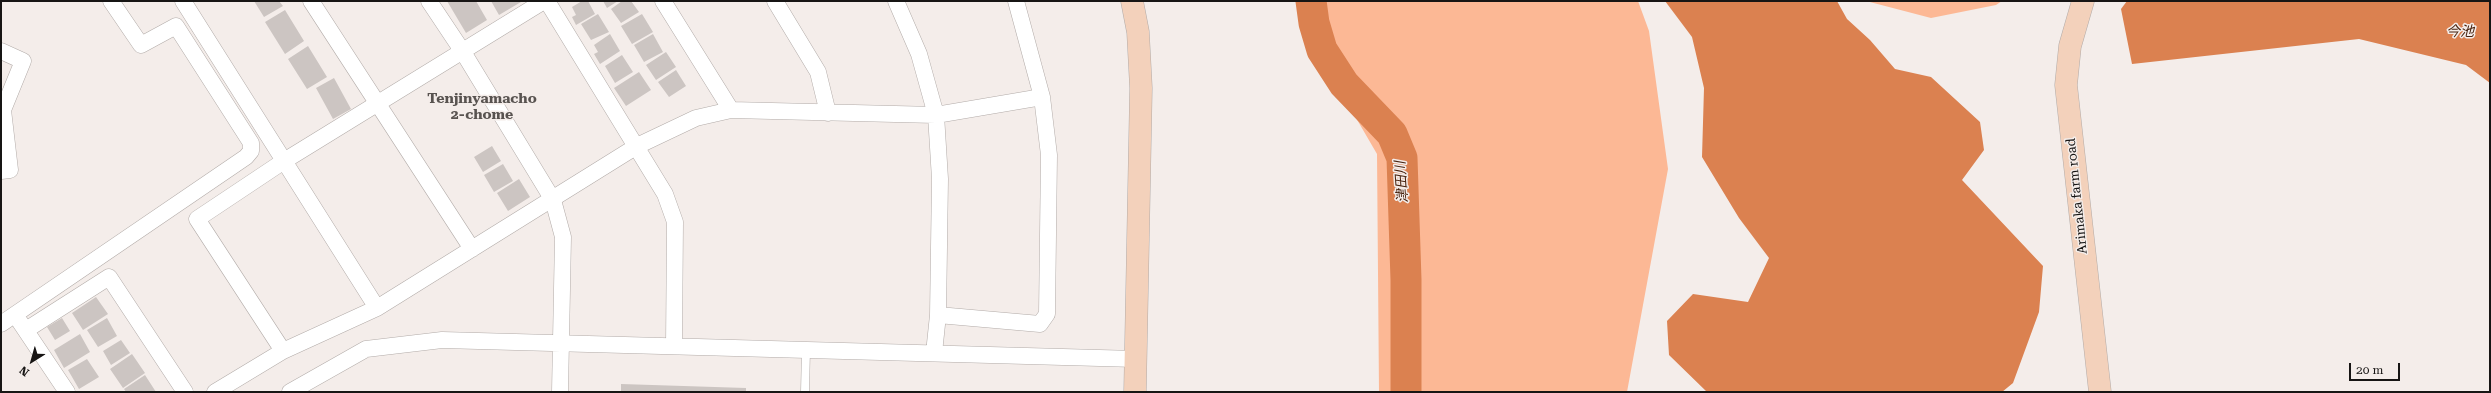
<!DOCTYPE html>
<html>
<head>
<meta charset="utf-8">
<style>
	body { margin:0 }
	#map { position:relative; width:2491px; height:393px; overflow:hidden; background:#f4edea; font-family:"Roboto Serif",serif }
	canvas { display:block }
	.frame { position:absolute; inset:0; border:2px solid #171514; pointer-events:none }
	.north { position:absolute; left:12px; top:341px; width:40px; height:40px; -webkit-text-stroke:3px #f4edea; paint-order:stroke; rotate:217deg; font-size:11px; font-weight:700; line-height:16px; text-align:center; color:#171514 }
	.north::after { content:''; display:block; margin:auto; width:14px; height:18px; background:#171514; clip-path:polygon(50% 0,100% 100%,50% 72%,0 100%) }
	.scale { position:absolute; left:2349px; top:363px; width:51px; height:18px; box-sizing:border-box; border:2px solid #171514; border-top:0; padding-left:5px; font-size:12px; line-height:14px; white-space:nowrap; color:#171514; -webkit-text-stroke:3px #f4edea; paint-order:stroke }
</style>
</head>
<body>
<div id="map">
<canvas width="2491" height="393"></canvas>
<div class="frame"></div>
<div class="north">N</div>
<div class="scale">20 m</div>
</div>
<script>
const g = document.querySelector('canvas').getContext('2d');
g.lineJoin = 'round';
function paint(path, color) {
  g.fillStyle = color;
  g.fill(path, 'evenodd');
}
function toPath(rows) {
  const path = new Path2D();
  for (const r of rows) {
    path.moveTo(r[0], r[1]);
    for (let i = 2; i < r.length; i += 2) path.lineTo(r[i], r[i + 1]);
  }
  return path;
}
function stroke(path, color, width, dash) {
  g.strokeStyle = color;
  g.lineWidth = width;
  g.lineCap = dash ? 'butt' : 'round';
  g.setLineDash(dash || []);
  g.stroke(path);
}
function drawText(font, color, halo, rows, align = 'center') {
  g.font = font + ' "Roboto Serif","Noto Sans JP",serif';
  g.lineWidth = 3;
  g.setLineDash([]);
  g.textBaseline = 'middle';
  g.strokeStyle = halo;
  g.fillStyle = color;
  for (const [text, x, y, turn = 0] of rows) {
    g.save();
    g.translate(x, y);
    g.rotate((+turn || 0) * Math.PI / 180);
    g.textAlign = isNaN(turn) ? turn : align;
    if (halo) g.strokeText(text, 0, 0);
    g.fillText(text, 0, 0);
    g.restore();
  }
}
paint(toPath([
	[1301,1,1638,1,1649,31,1668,169,1627,392,1379,392,1377,154,1320,56],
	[1866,1,2002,1,1996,5,1931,18]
]), '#fcb895');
paint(toPath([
	[1665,1,1837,1,1847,19,1870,40,1895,69,1931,77,1980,122,1984,150,1962,180,2043,266,2039,312,2013,383,2002,392,1707,392,1669,355,1667,321,1693,294,1748,302,1769,258,1739,218,1702,157,1704,88,1692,37],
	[2127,1,2490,1,2490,83,2466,65,2359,39,2132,64,2121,9]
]), '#db8150');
stroke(toPath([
	[1311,1,1314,23,1322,50,1344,84,1392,134,1402,158,1406,280,1406,392]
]), '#db8150', 31);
paint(toPath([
	[254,1,279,1,283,6,264,17],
	[447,1,476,1,487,20,466,33],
	[491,1,520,1,521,2,499,15],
	[582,1,588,1,595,14,576,25,572,17,576,15,572,7],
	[603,1,618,1,607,8],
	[622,1,631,1,639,12,621,23,611,9],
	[285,10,304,41,285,54,265,22],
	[598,14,609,32,591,40,581,24],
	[642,14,653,32,632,44,621,26],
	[610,34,620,51,600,64,594,54,598,52,594,45],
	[653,34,663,52,644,62,634,45],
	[308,46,327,77,307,89,288,59],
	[666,52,676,67,656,80,646,65],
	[622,55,633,72,615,83,605,66],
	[676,70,686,86,669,97,658,82],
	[639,72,651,90,626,106,614,88],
	[334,78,351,109,333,119,316,88],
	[492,146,501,161,483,172,474,157],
	[503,164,513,181,494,192,484,175],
	[519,179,530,197,508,211,497,193],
	[96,297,108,314,83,330,72,313],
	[62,318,70,331,55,340,47,327],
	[107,318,117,336,98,347,87,330],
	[80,334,90,352,64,368,54,350],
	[121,340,130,353,111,365,103,351],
	[132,354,145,373,123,388,110,369],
	[87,359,99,377,79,389,68,370],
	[145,375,156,392,126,392,124,389],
	[621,384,746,388,746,392,621,392]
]), '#ccc5c2');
const lane = toPath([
	[805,392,806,349]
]);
const street = toPath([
	[183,1,377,308],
	[311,1,472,249],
	[429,1,463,52,553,200,563,237,560,392],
	[547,1,665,194,675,222,674,346],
	[663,1,731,110],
	[775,1,818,72,828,113],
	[896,1,919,54,936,115,940,179,938,315,934,353],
	[1,51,23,61,3,110,10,170,1,171],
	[938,315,1040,324,1047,314,1049,155,1042,97,1016,1],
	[20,322,67,392],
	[1,324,246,157,251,151,251,143,176,26,141,45,111,1],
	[26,330,109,277,185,392],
	[283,351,197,219,284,161,544,1],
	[215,392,283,351,377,308,637,146,696,118,731,110,936,115,1042,97],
	[290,392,366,349,442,340,1136,359]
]);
const secondary = toPath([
	[1132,1,1138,32,1141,88,1135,392],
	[2083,1,2070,46,2066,85,2100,392]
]);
stroke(lane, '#b2aba8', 9);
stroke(street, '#b2aba8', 17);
stroke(secondary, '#b2aba8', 23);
stroke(lane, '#fff', 8);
stroke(street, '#fff', 16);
stroke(secondary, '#f3d1bb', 22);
drawText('13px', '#171514', '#f4edea', [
	["Arimaka farm road",2077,196,-96]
]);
drawText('italic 14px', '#48230f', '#f4edea', [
	["今池",2460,32],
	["津田川",1402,182,-94]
]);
drawText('bold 14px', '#585350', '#f4edea', [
	["Tenjinyamacho",482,99],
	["2-chome",482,115]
]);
</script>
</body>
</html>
